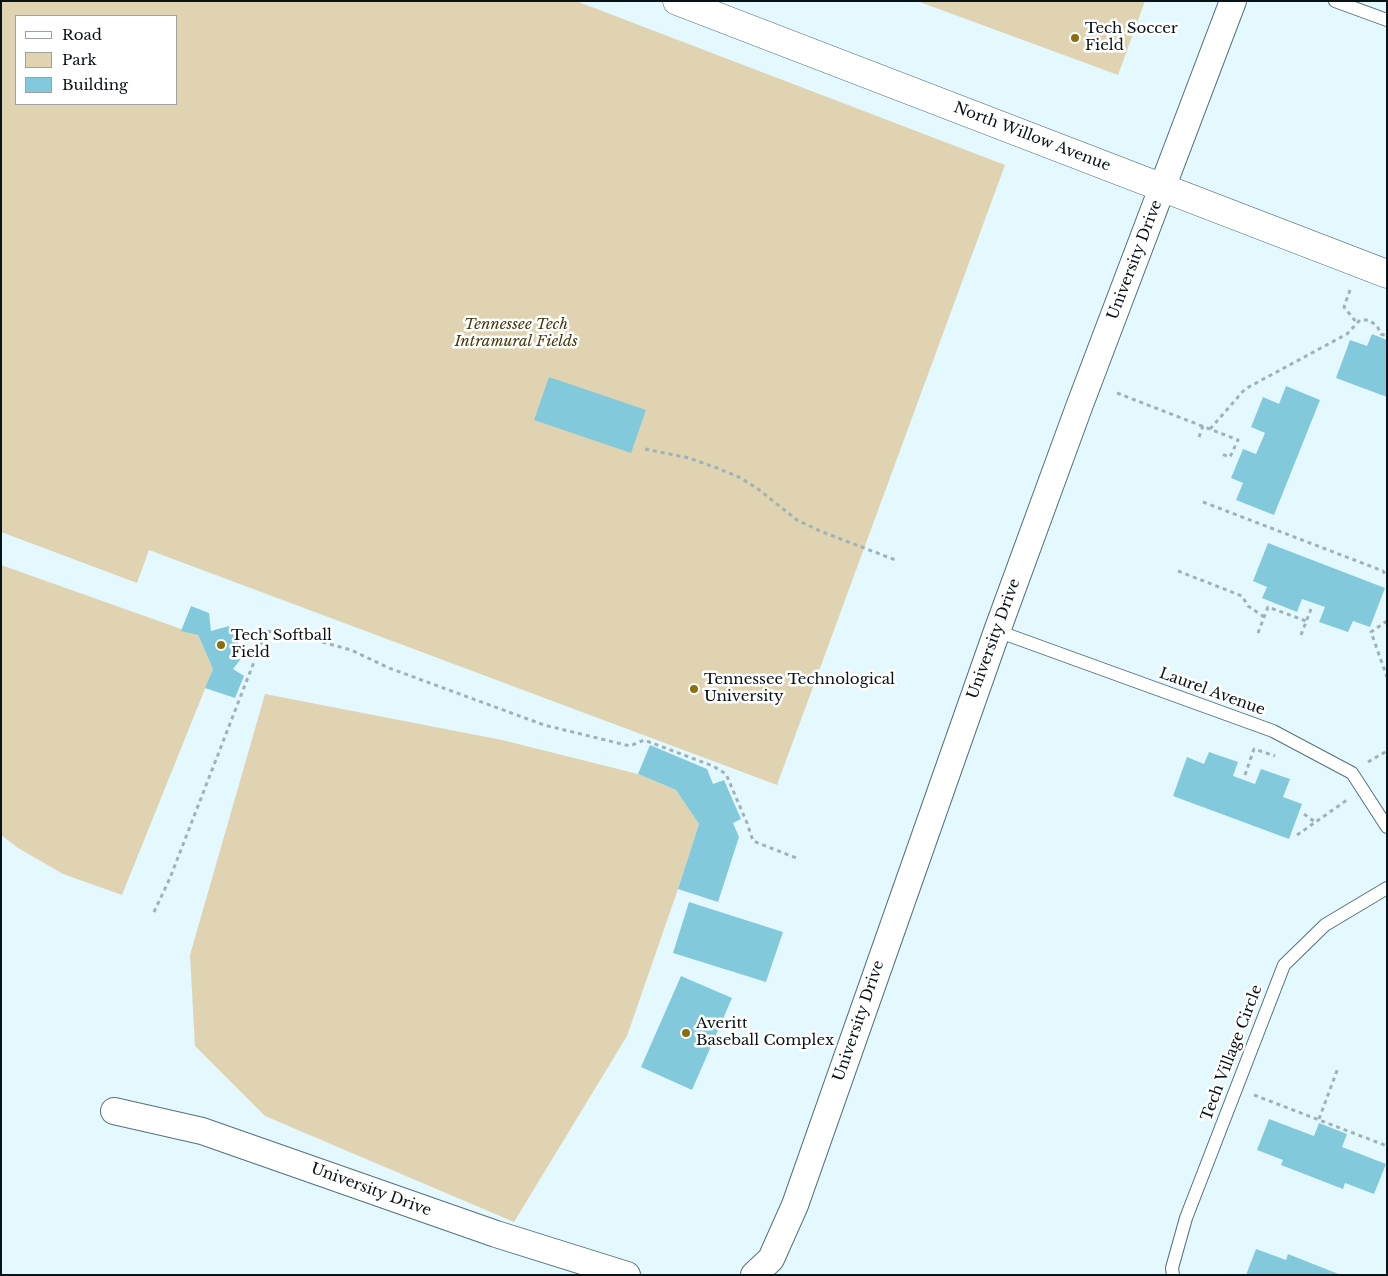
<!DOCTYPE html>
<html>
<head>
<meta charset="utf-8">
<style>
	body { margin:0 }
	#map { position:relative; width:1388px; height:1276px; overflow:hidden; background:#e4f9ff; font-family:"Libre Baskerville",serif }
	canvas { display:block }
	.frame { position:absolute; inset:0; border:2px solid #071317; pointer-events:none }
	.legend { position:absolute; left:15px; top:15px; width:162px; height:90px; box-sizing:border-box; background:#fff; border:1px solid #9ca1a2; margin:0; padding:6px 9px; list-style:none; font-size:15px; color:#071317 }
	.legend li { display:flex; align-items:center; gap:10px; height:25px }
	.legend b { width:25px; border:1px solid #9ca1a2 }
</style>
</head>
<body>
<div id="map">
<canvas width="1388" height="1276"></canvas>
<div class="frame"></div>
<ul class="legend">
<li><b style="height:6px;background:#fff"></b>Road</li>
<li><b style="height:14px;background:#dfd3b1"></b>Park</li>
<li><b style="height:14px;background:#83c9dc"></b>Building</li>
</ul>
</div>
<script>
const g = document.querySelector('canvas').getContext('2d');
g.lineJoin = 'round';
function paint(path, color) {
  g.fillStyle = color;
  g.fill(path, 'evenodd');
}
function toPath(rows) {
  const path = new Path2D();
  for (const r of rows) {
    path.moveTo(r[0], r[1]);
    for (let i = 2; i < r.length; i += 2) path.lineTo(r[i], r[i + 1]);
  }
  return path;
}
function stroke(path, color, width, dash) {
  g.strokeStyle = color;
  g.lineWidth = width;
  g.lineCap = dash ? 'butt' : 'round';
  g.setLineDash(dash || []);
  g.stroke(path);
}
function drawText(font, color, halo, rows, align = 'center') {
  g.font = font + ' "Libre Baskerville",serif';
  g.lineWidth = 5;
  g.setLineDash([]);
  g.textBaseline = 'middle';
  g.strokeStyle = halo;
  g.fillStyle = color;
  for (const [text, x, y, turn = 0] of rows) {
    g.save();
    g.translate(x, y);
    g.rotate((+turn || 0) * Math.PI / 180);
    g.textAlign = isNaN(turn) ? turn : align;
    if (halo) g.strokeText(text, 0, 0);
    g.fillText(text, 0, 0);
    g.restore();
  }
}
paint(toPath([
	[1,1,576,1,1005,165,777,785,149,550,137,583,1,532],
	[16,16,176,16,176,104,16,104],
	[917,1,1145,1,1118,75],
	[1,565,198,635,213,669,122,895,63,874,18,848,1,835],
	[265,694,502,740,638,774,676,790,699,824,678,889,627,1036,514,1222,265,1116,195,1046,190,955]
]), '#dfd3b1');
paint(toPath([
	[1372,334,1387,340,1387,397,1336,378,1350,340,1367,346],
	[549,377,646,410,631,453,534,420],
	[1286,386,1320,400,1274,515,1236,500,1243,483,1231,478,1243,449,1256,454,1265,433,1251,427,1263,397,1279,404],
	[1268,543,1385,588,1370,627,1353,621,1348,632,1319,622,1325,607,1302,599,1297,612,1262,598,1267,587,1253,581],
	[191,606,209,613,211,631,229,626,244,655,233,669,244,676,235,698,205,688,213,669,198,635,181,631],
	[650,745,707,769,713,784,724,780,741,819,733,823,739,837,718,902,678,889,699,824,676,790,638,774],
	[1209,752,1238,762,1233,776,1255,784,1261,769,1290,779,1283,797,1302,804,1289,839,1173,796,1187,757,1204,764],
	[689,902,783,932,766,982,673,953],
	[681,976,732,998,692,1090,641,1067],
	[1269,1119,1314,1136,1319,1123,1347,1134,1342,1147,1386,1164,1374,1194,1345,1183,1343,1189,1281,1165,1283,1160,1257,1150],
	[1256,1249,1286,1260,1288,1254,1341,1275,1246,1275]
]), '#83c9dc');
const lane = toPath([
	[1335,1,1387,20],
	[997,631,1273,731,1352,773,1387,827],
	[1173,1275,1172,1268,1186,1218,1284,965,1325,925,1387,888]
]);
const street = toPath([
	[114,1111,202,1131,496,1234,627,1275],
	[754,1275,771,1259,795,1205,997,631,1079,407,1233,1]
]);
const secondary = toPath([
	[677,1,1387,274]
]);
stroke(lane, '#52717a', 14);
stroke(street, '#52717a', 28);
stroke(secondary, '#52717a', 29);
stroke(toPath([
	[1350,290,1344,307,1357,323],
	[1117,393,1238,440,1230,457,1221,454],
	[1210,429,1245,389,1347,334,1360,320,1369,320,1377,326,1381,334,1387,336],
	[1199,437,1203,426],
	[645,449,689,458,717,468,739,477,758,489,797,520,820,531,898,561],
	[1203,502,1383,571,1387,577],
	[1178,571,1242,596,1248,606,1264,617],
	[1387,621,1371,632,1387,677],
	[1258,633,1268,607,1306,621],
	[1301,635,1311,609],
	[1368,762,1387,751],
	[1245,775,1254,749,1275,756],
	[1304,814,1315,822],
	[1297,835,1347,800],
	[154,912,170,878,266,631,304,637,351,650,389,668,544,725,630,746,644,740,713,766,726,774,747,823,753,841,799,859],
	[1254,1095,1387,1146],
	[1319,1119,1338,1068]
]), '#9fb2b7', 3, [4, 4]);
stroke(lane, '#fff', 12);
stroke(street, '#fff', 26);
stroke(secondary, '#fff', 28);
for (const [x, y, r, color] of [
	[1075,38,5,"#8a6e0f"],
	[221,645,5,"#8a6e0f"],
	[694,689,5,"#8a6e0f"],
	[686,1033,5,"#8a6e0f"]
]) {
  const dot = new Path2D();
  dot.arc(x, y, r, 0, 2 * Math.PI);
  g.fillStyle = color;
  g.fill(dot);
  stroke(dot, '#fff', 2);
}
drawText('15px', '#071317', '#fff', [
	["Tech Soccer",1085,29],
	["Field",1085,46],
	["Tech Softball",231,636],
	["Field",231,653],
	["Tennessee Technological",704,680],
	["University",704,697],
	["Averitt",696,1024],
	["Baseball Complex",696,1041]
], 'left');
drawText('15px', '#071317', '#fff', [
	["North Willow Avenue",1032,137,21],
	["University Drive",1135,260,-69],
	["University Drive",994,639,-70],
	["Laurel Avenue",1212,692,20],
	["University Drive",859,1021,-71],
	["Tech Village Circle",1232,1053,-69],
	["University Drive",371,1190,20]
]);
drawText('italic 15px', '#46380b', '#fff', [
	["Tennessee Tech",516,325],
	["Intramural Fields",516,342]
]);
</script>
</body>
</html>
